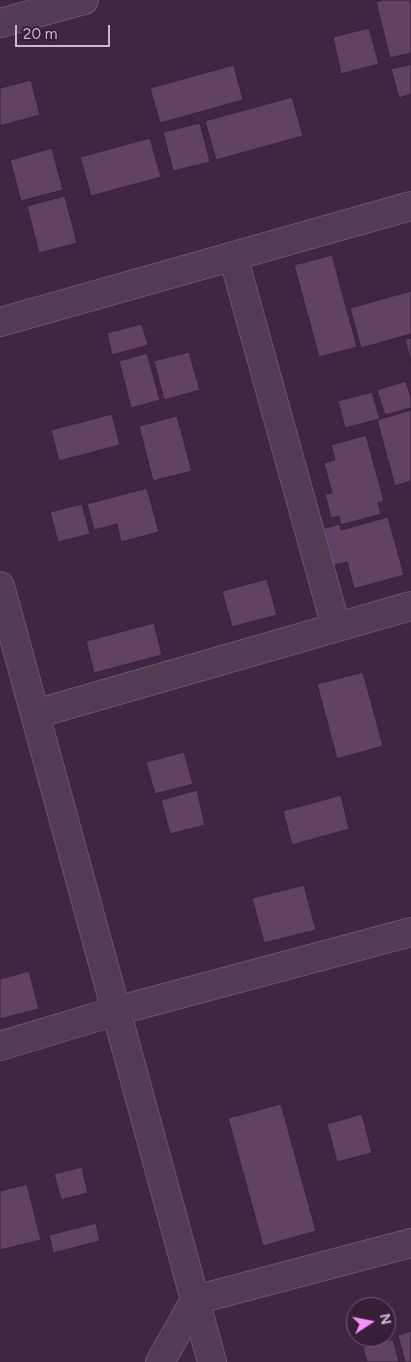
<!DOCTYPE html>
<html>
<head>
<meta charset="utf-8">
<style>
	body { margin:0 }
	#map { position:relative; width:411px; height:1362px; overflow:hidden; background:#412644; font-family:Figtree,sans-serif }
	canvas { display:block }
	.north { position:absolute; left:346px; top:1297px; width:50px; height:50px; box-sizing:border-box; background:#371f39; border:1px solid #735c74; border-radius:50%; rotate:79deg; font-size:14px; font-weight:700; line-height:20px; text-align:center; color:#ccb8cd }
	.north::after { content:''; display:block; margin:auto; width:18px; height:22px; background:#f78ffb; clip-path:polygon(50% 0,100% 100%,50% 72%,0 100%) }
	.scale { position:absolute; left:15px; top:25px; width:95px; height:22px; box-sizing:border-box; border:2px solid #ccb8cd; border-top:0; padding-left:6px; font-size:15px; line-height:18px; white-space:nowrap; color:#ccb8cd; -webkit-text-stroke:4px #371f39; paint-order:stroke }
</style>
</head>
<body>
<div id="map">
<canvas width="411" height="1362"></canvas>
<div class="north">N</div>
<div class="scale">20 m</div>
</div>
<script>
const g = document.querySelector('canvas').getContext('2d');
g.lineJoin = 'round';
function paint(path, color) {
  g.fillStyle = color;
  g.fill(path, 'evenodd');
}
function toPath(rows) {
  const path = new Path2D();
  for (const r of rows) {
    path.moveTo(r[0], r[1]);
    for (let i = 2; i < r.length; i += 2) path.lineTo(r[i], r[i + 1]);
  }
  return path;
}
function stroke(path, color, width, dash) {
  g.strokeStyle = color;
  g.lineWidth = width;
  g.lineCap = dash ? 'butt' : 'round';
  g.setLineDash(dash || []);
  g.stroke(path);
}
const building = toPath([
	[382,0,410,0,411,6,411,53,390,58,376,2,382,0],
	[369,28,379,64,341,74,333,37,369,28],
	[411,64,411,94,399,98,391,69,411,64],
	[234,65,243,100,160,123,150,88,234,65],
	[31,80,40,115,0,126,0,88,31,80],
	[292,97,303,136,216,160,205,121,292,97],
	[200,123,210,162,173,171,163,132,200,123],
	[150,138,161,177,91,196,80,157,150,138],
	[52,148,63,190,21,201,10,160,52,148],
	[65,196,77,243,39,253,27,206,65,196],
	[332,255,357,347,319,357,294,265,332,255],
	[411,291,411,334,361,348,350,308,411,291],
	[142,324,148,345,112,355,107,333,142,324],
	[411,338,411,363,405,339,411,338],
	[189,352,200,390,164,400,154,361,189,352],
	[147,353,160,400,131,408,119,361,147,353],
	[406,381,411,398,411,408,385,415,377,390,406,381],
	[372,392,380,419,345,428,338,401,372,392],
	[411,410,411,481,395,486,377,420,411,410],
	[112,414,120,445,59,461,51,430,112,414],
	[177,416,192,471,153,481,139,426,177,416],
	[366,435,384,501,378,503,381,514,341,525,339,516,331,518,325,494,332,493,324,463,335,460,331,445,366,435],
	[147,488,159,532,121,542,117,524,94,530,87,504,147,488],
	[82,504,90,534,58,542,50,512,82,504],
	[388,517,404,575,354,589,347,562,332,566,322,529,340,524,341,530,388,517],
	[267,579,277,615,232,627,222,591,267,579],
	[154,623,162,655,94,673,86,641,154,623],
	[363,672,383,746,337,759,317,684,363,672],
	[184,752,193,784,155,794,146,762,184,752],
	[197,790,205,825,170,834,161,800,197,790],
	[341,795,349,829,292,845,283,811,341,795],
	[304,885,316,930,264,943,252,898,304,885],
	[29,971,39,1009,0,1019,0,979,29,971],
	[281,1104,316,1231,263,1246,228,1118,281,1104],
	[362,1114,372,1153,337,1162,327,1124,362,1114],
	[82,1167,88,1193,61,1200,54,1174,82,1167],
	[27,1184,41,1240,0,1250,0,1191,27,1184],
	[96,1223,100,1241,53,1253,49,1235,96,1223],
	[411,1331,411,1362,405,1362,398,1335,411,1331],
	[393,1339,399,1362,367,1362,363,1347,393,1339]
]);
paint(building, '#614264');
stroke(building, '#39213b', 1);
const minor = toPath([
	[0,23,84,0],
	[233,256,336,627],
	[0,322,411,206],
	[0,586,212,1362],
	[35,714,411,606],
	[0,1046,116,1011,411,932],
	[160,1362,195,1300,411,1243]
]);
stroke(minor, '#6c566e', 30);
stroke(minor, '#523b53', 28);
</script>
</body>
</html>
